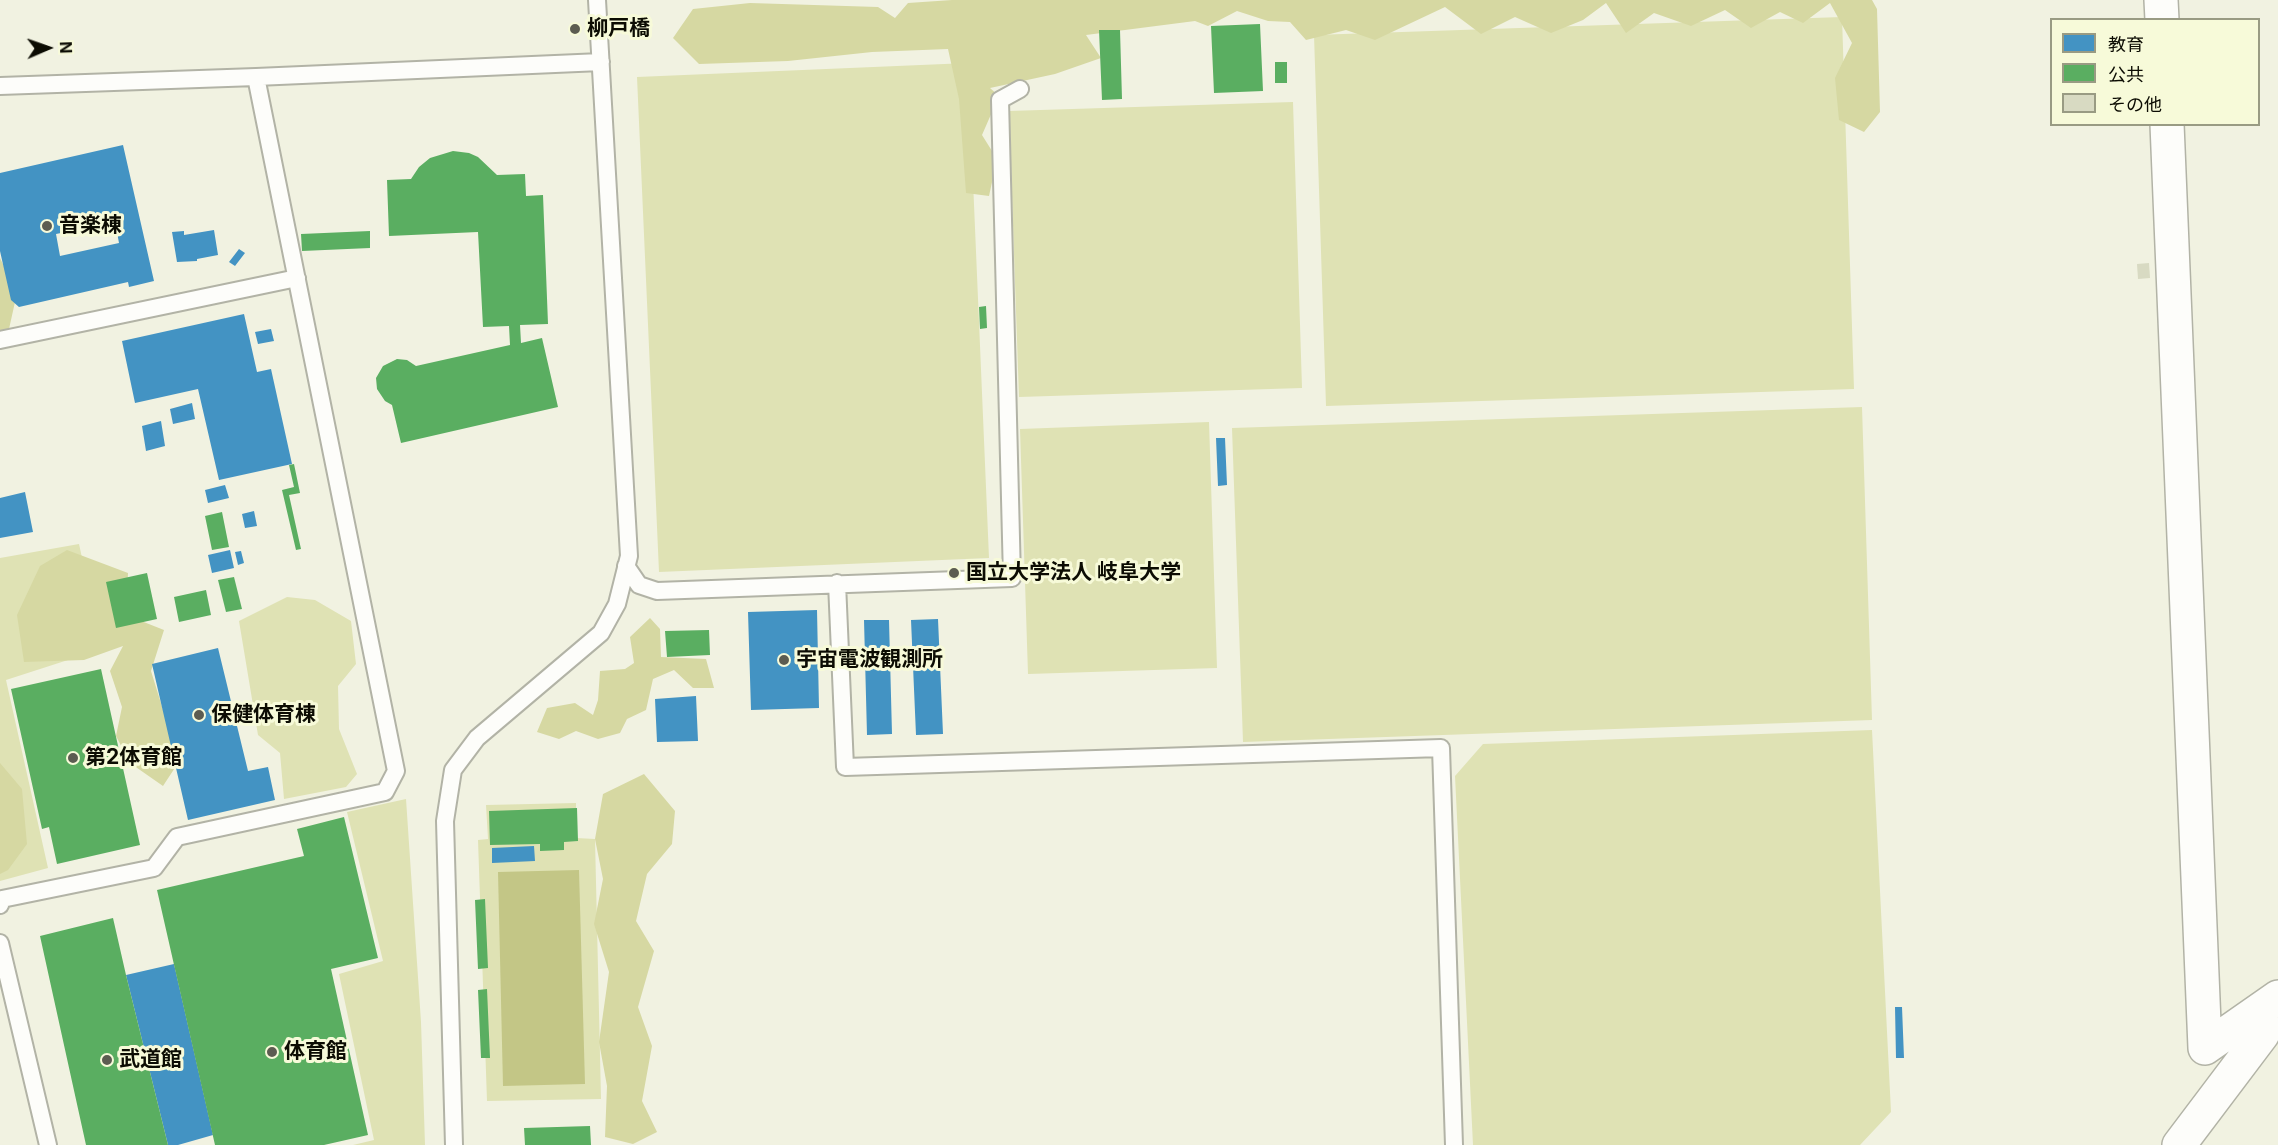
<!DOCTYPE html>
<html>
<head>
<meta charset="utf-8">
<style>
	body { margin:0 }
	#map { position:relative; width:2278px; height:1145px; overflow:hidden; background:#f1f2e1; font-family:Inter,"Noto Sans JP",sans-serif }
	canvas { display:block }
	.legend { position:absolute; left:2050px; top:18px; width:210px; height:108px; box-sizing:border-box; background:#f7fad9; border:2px solid #999b83; margin:0; padding:8px 10px; list-style:none; font-size:18px; color:#0c0c03 }
	.legend li { display:flex; align-items:center; gap:12px; height:30px }
	.legend b { width:30px; border:2px solid #999b83 }
	.north { position:absolute; left:18px; top:18px; width:60px; height:60px; -webkit-text-stroke:4px #f7fad9; paint-order:stroke; rotate:88deg; font-size:16px; font-weight:700; line-height:24px; text-align:center; color:#0c0c03 }
	.north::after { content:''; display:block; margin:auto; width:21px; height:27px; background:#0c0c03; clip-path:polygon(50% 0,100% 100%,50% 72%,0 100%) }
</style>
</head>
<body>
<div id="map">
<canvas width="2278" height="1145"></canvas>
<ul class="legend">
<li><b style="height:16px;background:#4393c3"></b>教育</li>
<li><b style="height:16px;background:#5aae61"></b>公共</li>
<li><b style="height:16px;background:#d8dac2"></b>その他</li>
</ul>
<div class="north">N</div>
</div>
<script>
const g = document.querySelector('canvas').getContext('2d');
g.lineJoin = 'round';
function paint(path, color) {
  g.fillStyle = color;
  g.fill(path, 'evenodd');
}
function toPath(rows) {
  const path = new Path2D();
  for (const r of rows) {
    path.moveTo(r[0], r[1]);
    for (let i = 2; i < r.length; i += 2) path.lineTo(r[i], r[i + 1]);
  }
  return path;
}
function stroke(path, color, width, dash) {
  g.strokeStyle = color;
  g.lineWidth = width;
  g.lineCap = dash ? 'butt' : 'round';
  g.setLineDash(dash || []);
  g.stroke(path);
}
function drawText(font, color, halo, rows, align = 'center') {
  g.font = font + ' Inter,"Noto Sans JP",sans-serif';
  g.lineWidth = 6;
  g.setLineDash([]);
  g.textBaseline = 'middle';
  g.strokeStyle = halo;
  g.fillStyle = color;
  for (const [text, x, y, turn = 0] of rows) {
    g.save();
    g.translate(x, y);
    g.rotate((+turn || 0) * Math.PI / 180);
    g.textAlign = isNaN(turn) ? turn : align;
    if (halo) g.strokeText(text, 0, 0);
    g.fillText(text, 0, 0);
    g.restore();
  }
}
paint(toPath([
	[1842,17,1854,389,1326,406,1314,35],
	[968,63,989,558,659,572,637,77],
	[1293,102,1302,388,1019,397,1009,111],
	[1862,407,1872,720,1243,742,1232,428],
	[1209,422,1217,668,1028,674,1020,429],
	[79,544,102,649,6,680,48,868,0,881,0,558],
	[287,597,315,600,351,621,356,664,338,686,339,729,357,774,346,787,284,799,280,753,258,735,239,621],
	[1872,730,1891,1112,1860,1145,1473,1145,1455,776,1483,744],
	[406,799,421,1022,425,1145,353,1145,374,1140,339,974,383,961,347,812],
	[576,803,576,838,595,839,601,1099,487,1101,478,840,488,839,486,805]
]), '#dfe2b4');
paint(toPath([
	[952,0,1872,0,1877,9,1880,112,1864,132,1839,120,1835,78,1852,43,1830,3,1803,23,1780,12,1751,28,1725,10,1691,26,1654,13,1626,33,1606,3,1583,20,1551,33,1515,17,1481,34,1445,7,1375,40,1346,30,1306,40,1290,22,1268,21,1237,11,1208,26,1195,21,1086,35,1101,58,1055,74,990,88,999,96,982,135,997,159,989,196,966,193,959,99,948,49,872,52,788,61,699,64,673,38,693,9,750,3,878,7,895,18,908,3],
	[0,258,17,293,7,338,0,336],
	[67,550,128,573,126,615,164,630,151,671,164,713,182,757,163,786,130,763,116,736,122,707,110,671,123,646,84,660,24,662,17,615,40,566],
	[650,618,660,629,661,657,706,659,714,688,693,688,674,670,653,679,646,710,627,719,620,733,598,739,576,731,559,739,537,732,547,708,575,703,593,715,598,700,600,671,625,669,634,663,630,637],
	[0,763,22,789,27,844,8,870,0,874],
	[644,774,675,811,672,844,647,874,636,921,654,951,638,1007,652,1046,642,1101,657,1132,633,1144,605,1137,607,1086,599,1042,609,972,594,924,603,879,595,839,603,794]
]), '#d6d8a2');
paint(toPath([
	[579,870,585,1084,503,1086,498,872]
]), '#c3c686');
paint(toPath([
	[123,145,154,281,129,287,128,282,19,307,11,300,0,251,0,173],
	[96,226,96,231,116,227,119,243,60,256,56,234],
	[214,230,218,255,197,259,197,261,177,262,172,232,184,231,184,235],
	[239,249,245,253,235,266,229,262],
	[244,314,257,372,271,369,292,464,219,480,198,389,135,403,122,341],
	[271,329,274,341,258,344,255,332],
	[192,403,195,419,173,424,170,409],
	[161,421,165,446,146,451,142,426],
	[1216,438,1225,438,1227,485,1218,486],
	[225,485,229,498,208,503,205,490],
	[25,492,33,532,0,538,0,498],
	[254,511,257,526,245,528,242,514],
	[230,550,234,568,212,573,208,555],
	[241,551,244,563,238,565,235,552],
	[817,610,819,708,751,710,748,612],
	[938,619,943,734,916,735,911,620],
	[864,620,889,620,892,734,867,735],
	[218,648,248,771,268,767,275,800,188,820,152,664],
	[696,696,698,741,657,742,655,699],
	[534,846,535,861,492,863,492,848],
	[174,964,213,1135,178,1145,168,1145,126,975],
	[1895,1007,1902,1007,1904,1058,1896,1058]
]), '#4393c3');
paint(toPath([
	[1260,24,1263,91,1214,93,1211,26],
	[1099,30,1120,30,1122,99,1102,100],
	[1275,62,1287,62,1287,83,1275,83],
	[453,151,469,153,478,157,497,175,525,174,526,196,543,195,548,324,520,325,521,343,542,338,558,407,401,443,392,405,385,401,377,389,376,378,383,366,397,359,407,360,416,366,510,345,509,326,483,327,478,232,389,236,387,180,411,179,419,167,430,158],
	[370,231,370,248,302,251,301,234],
	[986,306,987,328,980,329,979,307],
	[294,464,300,493,289,495,301,549,296,550,282,490,294,487,289,465],
	[222,512,229,547,212,550,205,516],
	[147,573,157,619,116,628,106,582],
	[234,577,242,609,226,612,218,580],
	[206,590,211,615,179,622,174,597],
	[709,630,710,655,667,657,665,631],
	[101,669,140,845,57,864,49,827,42,829,11,689],
	[577,808,578,841,564,842,564,850,540,851,540,844,490,845,489,811],
	[344,817,378,958,331,969,368,1135,324,1145,215,1145,157,890,304,856,297,829],
	[485,899,488,968,478,969,475,900],
	[113,918,126,975,168,1145,86,1145,40,936],
	[487,989,490,1058,481,1058,478,990],
	[590,1126,591,1145,525,1145,524,1128]
]), '#5aae61');
paint(toPath([
	[2149,263,2150,278,2138,279,2137,264]
]), '#d8dac2');
const service = toPath([
	[0,86,256,77,601,62],
	[0,340,297,278],
	[626,566,639,585,657,591,1012,578,1000,100,1020,89],
	[837,583,845,767,1441,748,1454,1145],
	[0,905,2,899,154,868,177,837,385,792,396,771,256,77],
	[0,943,48,1145],
	[454,1145,445,821,453,770,477,738,601,633,617,604,629,556,597,0]
]);
const minor = toPath([
	[2161,0,2162,20],
	[2167,124,2205,1048],
	[2205,1048,2278,997],
	[2179,1145,2262,1035,2278,1008]
]);
stroke(service, '#b2b3a6', 20);
stroke(minor, '#b2b3a6', 36);
stroke(service, '#fdfdfa', 16);
stroke(minor, '#fdfdfa', 33);
for (const [x, y, r, color] of [
	[575,29,6,"#5c5c51"],
	[47,226,6,"#5c5c51"],
	[954,573,6,"#5c5c51"],
	[784,660,6,"#5c5c51"],
	[199,715,6,"#5c5c51"],
	[73,758,6,"#5c5c51"],
	[272,1052,6,"#5c5c51"],
	[107,1060,6,"#5c5c51"]
]) {
  const dot = new Path2D();
  dot.arc(x, y, r, 0, 2 * Math.PI);
  g.fillStyle = color;
  g.fill(dot);
  stroke(dot, '#f7fad9', 2);
}
drawText('bold 21px', '#0c0c03', '#f7fad9', [
	["柳戸橋",587,29],
	["音楽棟",59,226],
	["国立大学法人 岐阜大学",966,573],
	["宇宙電波観測所",796,660],
	["保健体育棟",211,715],
	["第2体育館",85,758],
	["体育館",284,1052],
	["武道館",119,1060]
], 'left');
</script>
</body>
</html>
